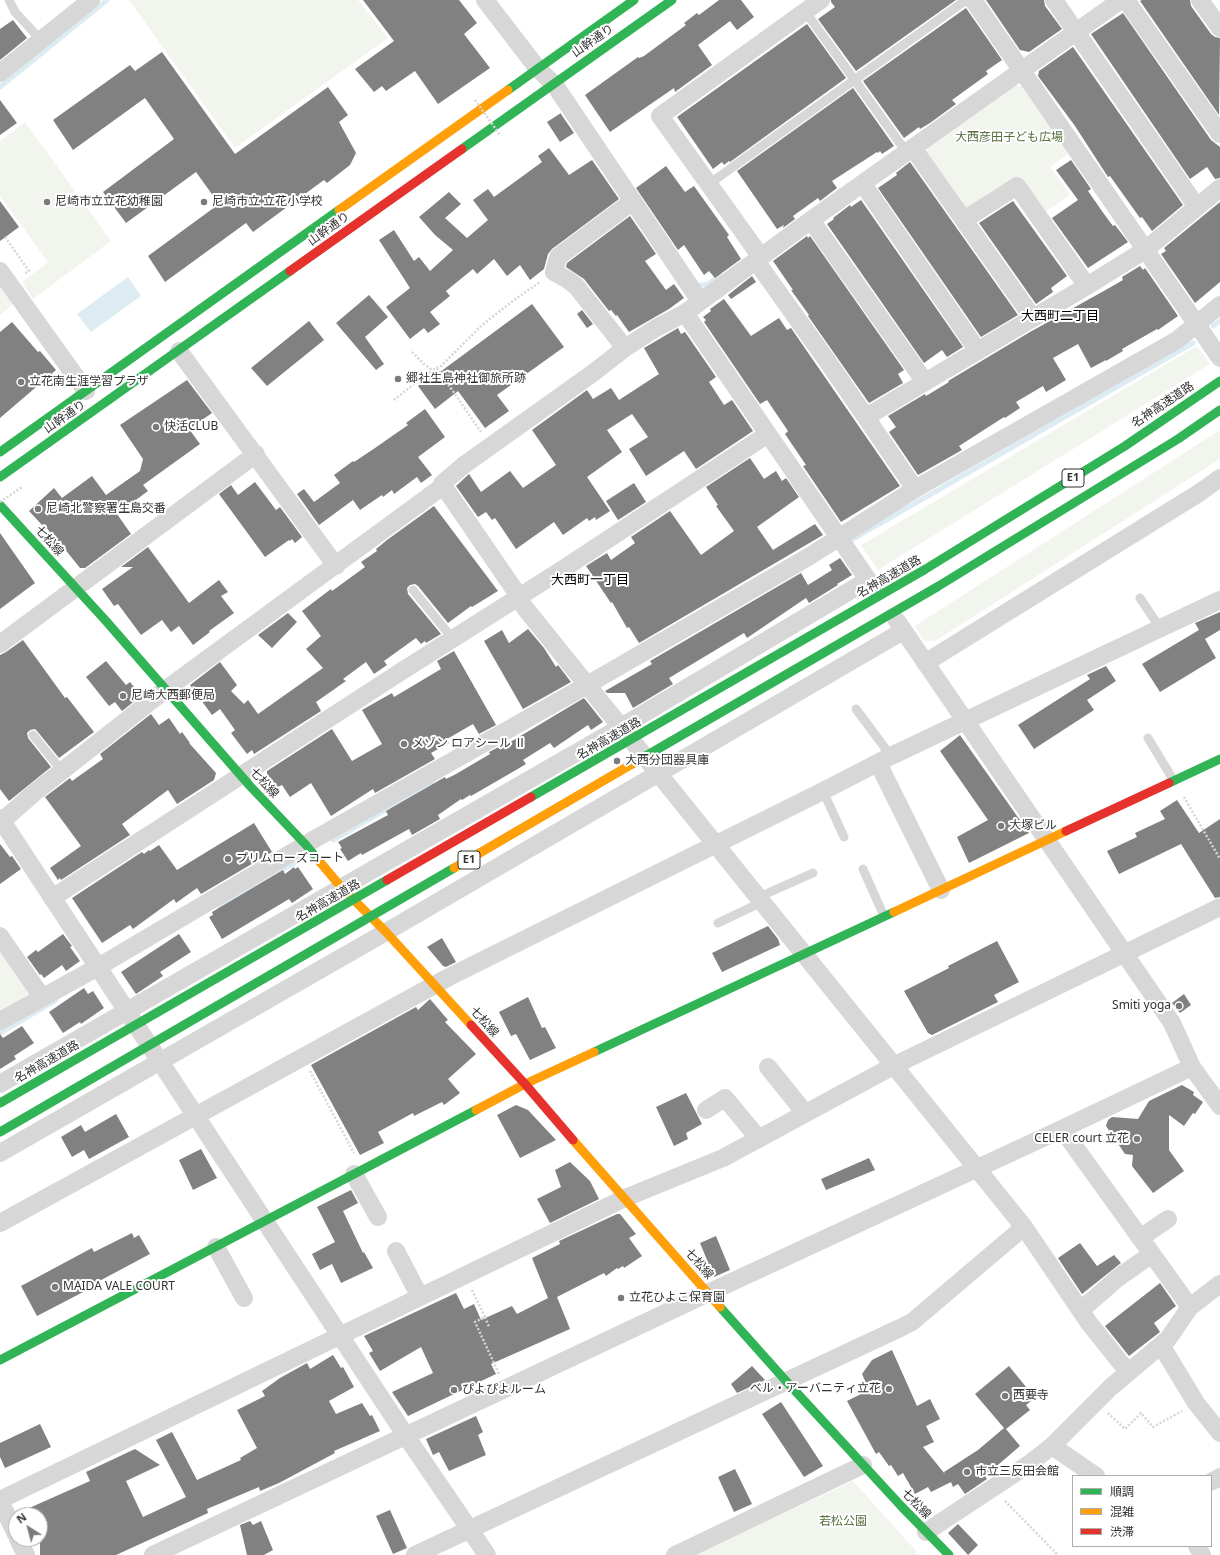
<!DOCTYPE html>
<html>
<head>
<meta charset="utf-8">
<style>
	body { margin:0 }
	#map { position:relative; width:1220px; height:1555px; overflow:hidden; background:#fff; font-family:"Noto Sans","Noto Sans JP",sans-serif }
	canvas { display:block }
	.legend { position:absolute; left:1072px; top:1475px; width:140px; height:72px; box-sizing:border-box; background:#fff; border:1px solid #adadad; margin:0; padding:5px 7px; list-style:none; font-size:12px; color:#333 }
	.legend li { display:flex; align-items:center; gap:8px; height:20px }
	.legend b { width:20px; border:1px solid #adadad }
	.north { position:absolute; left:8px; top:1507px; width:40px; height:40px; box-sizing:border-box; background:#fff; border:1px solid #adadad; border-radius:50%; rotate:324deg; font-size:11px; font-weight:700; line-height:16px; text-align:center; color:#333 }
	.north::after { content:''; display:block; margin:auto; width:14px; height:18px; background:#7a7a7a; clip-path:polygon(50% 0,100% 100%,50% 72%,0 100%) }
</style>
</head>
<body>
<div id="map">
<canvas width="1220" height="1555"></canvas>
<ul class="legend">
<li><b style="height:5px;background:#30b455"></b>順調</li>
<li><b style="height:5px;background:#ff9f0a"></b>混雑</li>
<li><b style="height:5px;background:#e5322d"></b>渋滞</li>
</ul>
<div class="north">N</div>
</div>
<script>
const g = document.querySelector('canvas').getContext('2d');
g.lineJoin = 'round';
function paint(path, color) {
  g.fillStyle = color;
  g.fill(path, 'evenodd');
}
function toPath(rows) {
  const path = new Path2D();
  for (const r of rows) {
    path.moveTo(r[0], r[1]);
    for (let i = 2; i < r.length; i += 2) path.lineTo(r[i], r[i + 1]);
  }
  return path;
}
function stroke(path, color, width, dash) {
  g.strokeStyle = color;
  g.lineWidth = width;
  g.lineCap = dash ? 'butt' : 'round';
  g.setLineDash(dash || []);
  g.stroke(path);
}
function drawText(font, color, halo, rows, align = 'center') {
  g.font = font + ' "Noto Sans","Noto Sans JP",sans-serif';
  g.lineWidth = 4;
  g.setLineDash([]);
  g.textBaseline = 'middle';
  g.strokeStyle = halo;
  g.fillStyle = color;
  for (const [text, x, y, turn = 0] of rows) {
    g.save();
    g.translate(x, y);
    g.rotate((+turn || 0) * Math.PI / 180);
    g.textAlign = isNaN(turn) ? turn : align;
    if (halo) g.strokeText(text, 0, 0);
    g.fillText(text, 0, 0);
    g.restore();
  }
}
paint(toPath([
	[129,0,358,0,388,38,235,148],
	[1013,86,1021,86,1068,154,1050,167,1070,195,1045,212,1020,178,1015,177,967,208,961,207,925,154,928,147],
	[25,122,111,241,33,299,22,282,48,262,0,196,0,141],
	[0,286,14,303,0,315],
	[1197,346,1210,364,878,570,861,545],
	[1220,430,1220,459,935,641,924,641,915,626],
	[0,948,32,994,0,1013],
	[853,1481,917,1552,916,1555,694,1555]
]), '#f1f5ed');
paint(toPath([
	[128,277,141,296,91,332,77,314]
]), '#ddebf3');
stroke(toPath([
	[0,87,107,0],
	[700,285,706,285,720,276],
	[1213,326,1220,321],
	[853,539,1193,343],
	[333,840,432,783],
	[219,906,294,863],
	[0,1033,56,1000]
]), '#ddebf3', 5);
paint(toPath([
	[363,0,459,0,477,23,464,34,490,68,438,104,415,71,386,91,382,86,374,92,355,69,394,41],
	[719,0,741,0,754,17,737,30,730,21,698,45,712,65,675,92,674,88,610,132,585,95,638,57,639,58,644,56,686,25,684,23,697,13,699,15],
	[831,0,956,0,856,71,818,19,835,7,831,2],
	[986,0,1044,0,1045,6,1062,29,1029,52,1020,50],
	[1142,0,1190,0,1191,6,1211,34,1215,37,1220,38,1219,115,1140,1],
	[966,8,1002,60,986,71,988,74,952,100,956,104,930,123,920,129,919,127,904,138,863,81],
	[1123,13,1211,140,1220,147,1220,178,1215,179,1207,167,1190,179,1091,34],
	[13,20,27,38,0,60,0,29],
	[807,24,846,78,730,162,729,161,724,165,722,162,713,169,677,117],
	[1073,47,1183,205,1152,231,1142,217,1140,218,1110,176,1108,177,1075,126,1038,76,1039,71],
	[162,52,235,154,328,87,348,115,339,122,356,153,350,165,327,183,324,180,253,232,246,223,165,282,148,256,219,204,196,172,126,223,103,192,174,139,145,98,73,150,53,120,130,65,135,71],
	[853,88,894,146,882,154,880,151,878,153,877,152,832,181,837,188,820,201,818,198,793,216,795,219,783,228,784,225,777,229,737,171],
	[0,100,17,123,0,135],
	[561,114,574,133,560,142,547,122,561,113],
	[549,148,569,175,592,160,619,199,552,249,548,254,544,269,530,280,520,265,507,276,494,259,477,274,473,269,446,291,450,296,430,312,440,324,428,333,424,328,410,339,386,307,410,288,379,240,394,230,414,261,419,257,430,271,453,250,435,235,419,217,449,192,461,204,445,218,467,238,488,220,473,200,488,189,494,197,542,162,538,156],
	[1071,160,1091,189,1088,191,1104,214,1113,226,1115,225,1128,242,1088,268,1052,218,1078,200,1056,170],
	[910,162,1018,315,981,337,878,188,897,175,896,173],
	[666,166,685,192,694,186,729,235,727,237,741,259,715,278,709,271,704,275,684,245,678,250,636,188],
	[861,200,963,347,947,357,942,350,924,363,827,224,834,219,833,218,850,205,851,207],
	[0,201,19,227,0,241],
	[1013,201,1067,276,1051,288,1053,292,1036,304,979,223],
	[1220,202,1220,282,1195,303,1161,254,1166,251,1164,248],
	[630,216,656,254,645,261,666,290,674,284,684,298,669,309,629,332,617,315,616,316,611,310,609,311,584,279,566,267,567,263],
	[807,236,808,238,810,236,904,370,898,374,903,383,869,403,808,316,809,315,791,290,793,290,773,261],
	[1140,266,1143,270,1145,268,1178,316,1158,330,1157,329,1122,349,1123,351,1106,361,1106,360,1091,368,1078,344,1053,358,1066,380,1046,392,1043,386,1016,402,1020,408,1005,418,1004,417,959,446,962,450,918,475,889,432,896,427,888,416,925,394,926,396,949,382,948,381,1030,332,1102,292,1123,280,1122,277],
	[752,276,756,282,731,299,728,295],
	[369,295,388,317,365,337,384,364,376,370,336,323],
	[724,299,751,336,779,318,787,330,791,328,900,486,841,522,803,466,806,465,785,434,788,431,767,400,760,404,704,322,706,320,703,317,711,311,710,309],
	[532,304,564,347,497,395,509,411,485,428,458,391,435,409,418,386,434,373,436,375],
	[582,310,593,324,587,328,577,314],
	[309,321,324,340,267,386,251,368],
	[12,322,38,352,40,351,56,370,0,418,0,332],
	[678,328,681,334,685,332,716,377,709,382,724,405,732,400,753,431,696,469,684,451,646,476,629,449,648,437,632,414,607,430,622,452,587,477,610,511,596,520,595,517,589,521,587,518,563,535,554,522,516,549,495,518,492,520,486,512,478,517,456,486,469,474,481,492,510,471,523,488,556,465,532,430,587,390,593,399,611,388,619,400,659,374,644,348],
	[187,380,212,413,189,429,200,444,143,485,148,491,117,514,131,534,85,568,80,568,64,548,62,549,44,524,42,525,29,511,54,488,62,498,92,476,106,495,140,471,143,459,120,425],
	[425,409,445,437,418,457,432,475,421,483,417,477,394,494,392,490,383,497,382,495,360,510,353,500,319,525,297,494,304,489,314,502,340,483,334,475,353,461,354,462,375,448,408,425,406,423],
	[750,458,764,479,776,471,782,481,786,478,799,497,757,527,773,550,815,524,823,535,639,643,629,627,627,628,612,602,611,603,586,566,607,553,611,560,635,543,631,537,670,511,701,555,734,531,716,506,718,505,706,487],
	[255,482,276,510,280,507,302,537,295,543,292,539,290,541,289,540,265,557,219,494,231,485,238,495],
	[634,483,646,502,618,520,606,501],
	[434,506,498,591,472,607,471,606,448,623,418,586,415,584,410,585,407,588,408,594,441,634,426,643,425,641,421,644,416,638,384,661,387,665,374,674,366,662,343,679,346,681,316,702,321,711,254,754,252,750,247,754,231,733,235,730,220,709,212,715,190,685,220,662,237,685,231,691,244,704,248,700,258,714,323,668,306,649,321,636,302,611,331,589,332,591,365,567,361,562,377,551,376,549,387,540],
	[0,533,35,583,0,609],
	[148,547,189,603,219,580,228,592,221,596,234,613,209,631,210,632,193,645,179,626,171,632,162,620,141,635,118,604,114,606,102,589,133,567,121,567],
	[840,558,852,575,837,584,838,585,809,603,806,598,747,638,744,633,669,678,673,684,633,708,625,693,607,693,605,691,652,664,650,661,801,573,808,585,832,570,829,565],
	[1220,612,1220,630,1205,639,1216,658,1160,692,1142,664,1199,630,1195,623],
	[288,613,297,622,272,648,258,635],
	[528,629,544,648,556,667,558,665,571,682,523,709,484,641,502,630,509,643],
	[23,640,65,698,67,697,94,732,59,758,37,731,35,729,30,730,27,733,28,738,51,767,9,801,0,789,0,655,6,652],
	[454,651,496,725,479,734,473,724,447,739,449,743,431,753,435,759,375,793,373,789,331,816,311,783,290,797,282,785,278,787,267,775,267,771,332,729,352,761,382,744,362,710,392,693,394,697,441,669,437,661],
	[106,661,126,685,130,682,141,696,122,711,115,702,109,706,86,677],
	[1106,666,1116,681,1087,700,1094,710,1034,749,1018,725,1090,679,1087,675],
	[584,698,603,722,591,730,588,725,554,748,550,743,523,760,526,764,516,770,471,796,470,795,462,800,461,799,438,815,440,819,412,835,409,829,362,855,361,853,348,861,340,849,342,848,338,842,388,815,386,811,445,777,446,779,456,774,490,754,489,752,506,743,507,744],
	[151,714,159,725,169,718,180,734,182,732,190,743,189,743,216,773,214,780,177,804,168,790,122,824,130,835,61,880,60,878,58,880,50,868,81,846,45,797,70,778,72,781,103,759,100,754],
	[960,735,1029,833,969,863,957,837,988,820,940,751],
	[1177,800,1199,833,1220,819,1220,897,1215,898,1181,844,1119,874,1107,851,1137,837,1135,833,1165,819,1160,811],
	[254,823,272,852,201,894,197,888,176,903,174,899,133,929,130,925,102,943,72,898,142,852,144,854,149,850,150,851,159,845,177,870],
	[0,844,10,857,12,856,21,869,0,884],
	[294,867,295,869,298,867,313,889,292,903,289,899,222,939,209,917,213,915,212,912,283,870,285,874],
	[768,926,778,939,780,945,722,972,712,953],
	[63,934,72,946,70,947,80,961,66,971,62,965,44,978,41,974,40,975,27,957,36,950,38,952],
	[179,934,191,952,160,972,163,976,136,994,121,972],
	[442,938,456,962,446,967,443,966,427,947],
	[997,941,1019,982,994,995,998,1002,932,1035,928,1033,904,991,949,968,948,966],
	[84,988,88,994,93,991,104,1008,81,1024,80,1022,63,1033,49,1012],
	[1184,994,1191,1005,1180,1013,1172,1003],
	[528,997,542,1028,545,1027,556,1048,530,1060,516,1034,511,1036,499,1012],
	[430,999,448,1020,445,1022,476,1054,448,1079,460,1093,444,1105,442,1102,414,1116,413,1113,378,1132,384,1143,360,1155,311,1065,416,1007,418,1010],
	[22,1026,34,1043,14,1056,16,1059,0,1069,0,1034,3,1038],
	[1182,1085,1194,1092,1193,1095,1203,1102,1195,1114,1193,1113,1184,1126,1169,1115,1169,1150,1184,1171,1153,1193,1132,1166,1133,1155,1125,1154,1106,1126,1108,1120,1112,1117,1138,1119,1149,1101],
	[686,1093,702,1124,686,1133,688,1139,674,1146,656,1107],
	[516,1105,528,1110,556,1140,520,1158,497,1115],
	[116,1114,129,1137,89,1159,84,1150,72,1157,61,1137,81,1125,85,1132],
	[201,1149,217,1178,193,1190,179,1160],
	[869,1158,875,1170,826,1190,821,1179],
	[570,1162,590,1181,599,1199,550,1223,537,1199,561,1187,555,1170],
	[351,1190,358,1203,343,1211,363,1253,364,1252,373,1268,341,1283,332,1264,320,1270,312,1254,335,1242,317,1207],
	[617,1214,620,1214,636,1234,629,1238,642,1256,624,1268,623,1266,618,1269,617,1268,606,1276,604,1273,557,1297,570,1329,491,1364,496,1374,408,1416,392,1392,433,1373,421,1347,380,1371,369,1353,373,1351,364,1336,456,1293,464,1309,474,1304,481,1320,512,1306,517,1314,548,1298,532,1258,560,1244,559,1241],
	[132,1233,134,1238,139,1235,150,1254,88,1287,89,1289,37,1316,21,1286,92,1248,94,1252],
	[716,1236,730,1270,714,1277,700,1243],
	[1080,1243,1097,1266,1114,1255,1121,1263,1082,1294,1058,1258],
	[1160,1283,1176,1306,1154,1323,1160,1332,1129,1356,1105,1326],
	[892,1350,917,1406,930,1399,940,1419,926,1426,934,1442,923,1447,945,1474,944,1472,978,1450,1004,1428,975,1394,1009,1366,1035,1398,1026,1405,1030,1410,1006,1429,1020,1446,985,1476,987,1479,965,1494,958,1484,953,1487,951,1482,931,1492,928,1487,915,1494,903,1473,898,1476,891,1465,889,1466,879,1452,876,1454,847,1401,869,1390,862,1374,872,1360],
	[333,1355,341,1368,343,1367,354,1387,329,1401,336,1414,362,1403,370,1416,372,1415,380,1431,334,1451,335,1453,279,1483,260,1491,259,1487,207,1509,208,1513,116,1555,40,1555,40,1515,18,1515,18,1513,90,1481,86,1472,135,1449,160,1465,126,1481,143,1517,186,1497,156,1440,172,1432,197,1480,241,1460,240,1458,257,1448,237,1410,265,1396,262,1391,280,1378,307,1363,310,1369],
	[752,1366,765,1380,737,1393,731,1384],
	[781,1402,823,1466,804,1477,762,1414],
	[476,1416,483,1432,478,1435,486,1455,449,1471,439,1452,433,1455,426,1439],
	[40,1424,51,1447,5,1468,0,1457,0,1443],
	[735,1469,752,1504,734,1512,718,1477],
	[390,1510,407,1548,393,1554,376,1516],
	[250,1521,253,1525,261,1521,273,1550,264,1555,247,1555,240,1525],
	[958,1524,978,1545,968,1555,948,1533]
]), '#818181');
stroke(toPath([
	[5,237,29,271,24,274],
	[412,352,424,364,432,370,440,367,481,326,514,300,540,282],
	[437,368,481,432],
	[394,400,432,370],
	[1184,797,1220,859],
	[310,1071,354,1153],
	[472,1290,485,1317,475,1322,499,1374],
	[485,1317,489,1327],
	[1108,1413,1125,1429,1141,1413,1153,1427,1182,1411],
	[1005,1501,1058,1555]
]), '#d6d6d6', 2.5, [2, 2]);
stroke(toPath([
	[9,0,15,12,41,40],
	[805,11,907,153],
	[709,184,966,0],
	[413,590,453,639],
	[1140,598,1160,628],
	[856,709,891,756],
	[33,735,62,771],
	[1148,738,1174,781],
	[823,791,844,837],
	[863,869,884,916],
	[759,897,813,873],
	[718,923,762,902]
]), '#d7d7d7', 9);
stroke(toPath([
	[485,0,538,69,554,84,700,301],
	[973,0,1220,358],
	[1054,0,1197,207],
	[1126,0,1220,134],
	[1200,0,1220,28],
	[0,73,91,0],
	[913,148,1033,318],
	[863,184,978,351],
	[811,220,925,382],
	[964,220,1017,186,1087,286],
	[761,257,660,116,821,0],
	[756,261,828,362,915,489],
	[0,271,86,391],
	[685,313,875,590],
	[625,348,576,286,568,280,554,272,558,257,633,201],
	[179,351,336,566],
	[866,417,1087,286,1145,250,1220,188],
	[442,484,514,589,525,608,1024,1227,1089,1323,1128,1372],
	[897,621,1172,1023,1192,1067,1220,1106],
	[0,644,256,454],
	[925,663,1199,493,1220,478],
	[878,763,941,890],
	[0,818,406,1436,487,1555],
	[0,823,34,793,165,690,439,489,444,482,464,465,593,373,625,348,656,328,685,313,811,220,1121,0],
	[52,898,402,671,563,569,768,434],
	[0,936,42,997],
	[0,1021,98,967,320,836,587,685,810,556,915,489,1177,340,1220,305],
	[768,1067,805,1113],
	[0,1084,621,727,868,580],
	[706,1110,725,1098,759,1139],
	[1062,1129,1190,1307],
	[0,1153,386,932,903,631],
	[354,1174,378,1217],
	[0,1223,449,977,823,791,891,756,1220,600],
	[1140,1238,1168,1219],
	[216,1247,244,1298],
	[396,1251,420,1297],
	[1081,1310,1119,1277,1152,1254],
	[1161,1345,1196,1403,1220,1433],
	[1052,1446,1096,1476],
	[1211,1482,1220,1477],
	[0,1500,625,1198,723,1158,893,1066,1220,907],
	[0,1501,16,1534],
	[926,1532,1029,1464,1052,1446,1111,1387,1168,1339,1190,1307,1220,1284],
	[18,1539,26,1555],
	[1197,1546,1202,1555],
	[153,1555,708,1293,1062,1129,1192,1067],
	[415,1555,900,1328,912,1322,1024,1227],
	[675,1555,863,1465]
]), '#d7d7d7', 18);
stroke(toPath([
	[508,90,634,0],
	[462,149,672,0],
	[0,452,339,210],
	[0,477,290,271],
	[0,505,106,621,250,786,306,845,320,862],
	[924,570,1125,446,1220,381],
	[937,587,1178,439,1220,410],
	[1169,783,1220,759],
	[594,1052,894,912],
	[720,1307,786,1381,902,1507,949,1555],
	[0,1360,476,1110]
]), '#30b455', 9);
stroke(toPath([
	[339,210,508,90],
	[320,862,341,887,386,932,471,1025],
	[894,912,1066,831],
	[476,1110,525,1084,594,1052],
	[573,1140,720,1307]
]), '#ff9f0a', 9);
stroke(toPath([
	[290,271,462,149],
	[1066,831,1169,783],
	[471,1025,525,1084,573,1140]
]), '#e5322d', 9);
stroke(toPath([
	[475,100,500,135],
	[0,502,22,487]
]), '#d6d6d6', 2.5, [2, 2]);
stroke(toPath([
	[632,764,937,587],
	[531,797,924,570],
	[0,1103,387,880],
	[0,1132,454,868]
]), '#30b455', 9);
stroke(toPath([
	[454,868,632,764]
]), '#ff9f0a', 9);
stroke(toPath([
	[387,880,531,797]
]), '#e5322d', 9);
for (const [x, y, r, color] of [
	[47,202,4,"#7a7a7a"],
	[204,202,4,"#7a7a7a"],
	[398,379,4,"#7a7a7a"],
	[21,382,4,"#7a7a7a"],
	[156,427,4,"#7a7a7a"],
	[38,509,4,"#7a7a7a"],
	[123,696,4,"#7a7a7a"],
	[404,744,4,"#7a7a7a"],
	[617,761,4,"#7a7a7a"],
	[1001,826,4,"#7a7a7a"],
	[228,859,4,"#7a7a7a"],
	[1179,1006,4,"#7a7a7a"],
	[1137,1139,4,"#7a7a7a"],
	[55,1287,4,"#7a7a7a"],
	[621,1298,4,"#7a7a7a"],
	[889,1389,4,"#7a7a7a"],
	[454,1390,4,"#7a7a7a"],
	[1005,1396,4,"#7a7a7a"],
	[967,1472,4,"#7a7a7a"]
]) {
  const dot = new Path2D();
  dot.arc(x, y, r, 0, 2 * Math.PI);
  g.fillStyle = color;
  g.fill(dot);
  stroke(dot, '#fff', 1.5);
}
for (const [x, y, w] of [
	[1073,478,22],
	[469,860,22]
]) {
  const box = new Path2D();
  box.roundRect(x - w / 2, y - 9, w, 18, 3);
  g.fillStyle = '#fff';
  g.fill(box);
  stroke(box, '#333', 1);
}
drawText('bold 11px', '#333', null, [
	["E1",1073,478],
	["E1",469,860]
]);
drawText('12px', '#333', '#fff', [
	["山幹通り",593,41,-35],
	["山幹通り",329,229,-36],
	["名神高速道路",1163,405,-34],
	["山幹通り",65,417,-35],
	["七松線",49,541,48],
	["名神高速道路",889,577,-30],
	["名神高速道路",609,739,-30],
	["七松線",264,783,47],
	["名神高速道路",328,901,-30],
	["七松線",484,1022,48],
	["名神高速道路",47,1062,-30],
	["七松線",699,1264,49],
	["七松線",916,1504,46]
]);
drawText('12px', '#56703f', '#fff', [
	["大西彦田子ども広場",1009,138],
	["若松公園",843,1522]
]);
drawText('12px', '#333', '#fff', [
	["尼崎市立立花幼稚園",55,202],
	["尼崎市立 立花小学校",212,202],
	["郷社生島神社御旅所跡",406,379],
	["立花南生涯学習プラザ",29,382],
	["快活CLUB",164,427],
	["尼崎北警察署生島交番",46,509],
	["尼崎大西郵便局",131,696],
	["メゾン ロアシール Ⅱ",412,744],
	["大西分団器具庫",625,761],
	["大塚ビル",1009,826],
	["プリムローズコート",236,859],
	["Smiti yoga",1171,1006,"right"],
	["CELER court 立花",1129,1139,"right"],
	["MAIDA VALE COURT",63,1287],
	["立花ひよこ保育園",629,1298],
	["ベル・アーバニティ立花",881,1389,"right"],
	["ぴよぴよルーム",462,1390],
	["西要寺",1013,1396],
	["市立三反田会館",975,1472]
], 'left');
drawText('13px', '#000', '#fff', [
	["大西町二丁目",1060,316],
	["大西町一丁目",590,580]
]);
</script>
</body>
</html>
